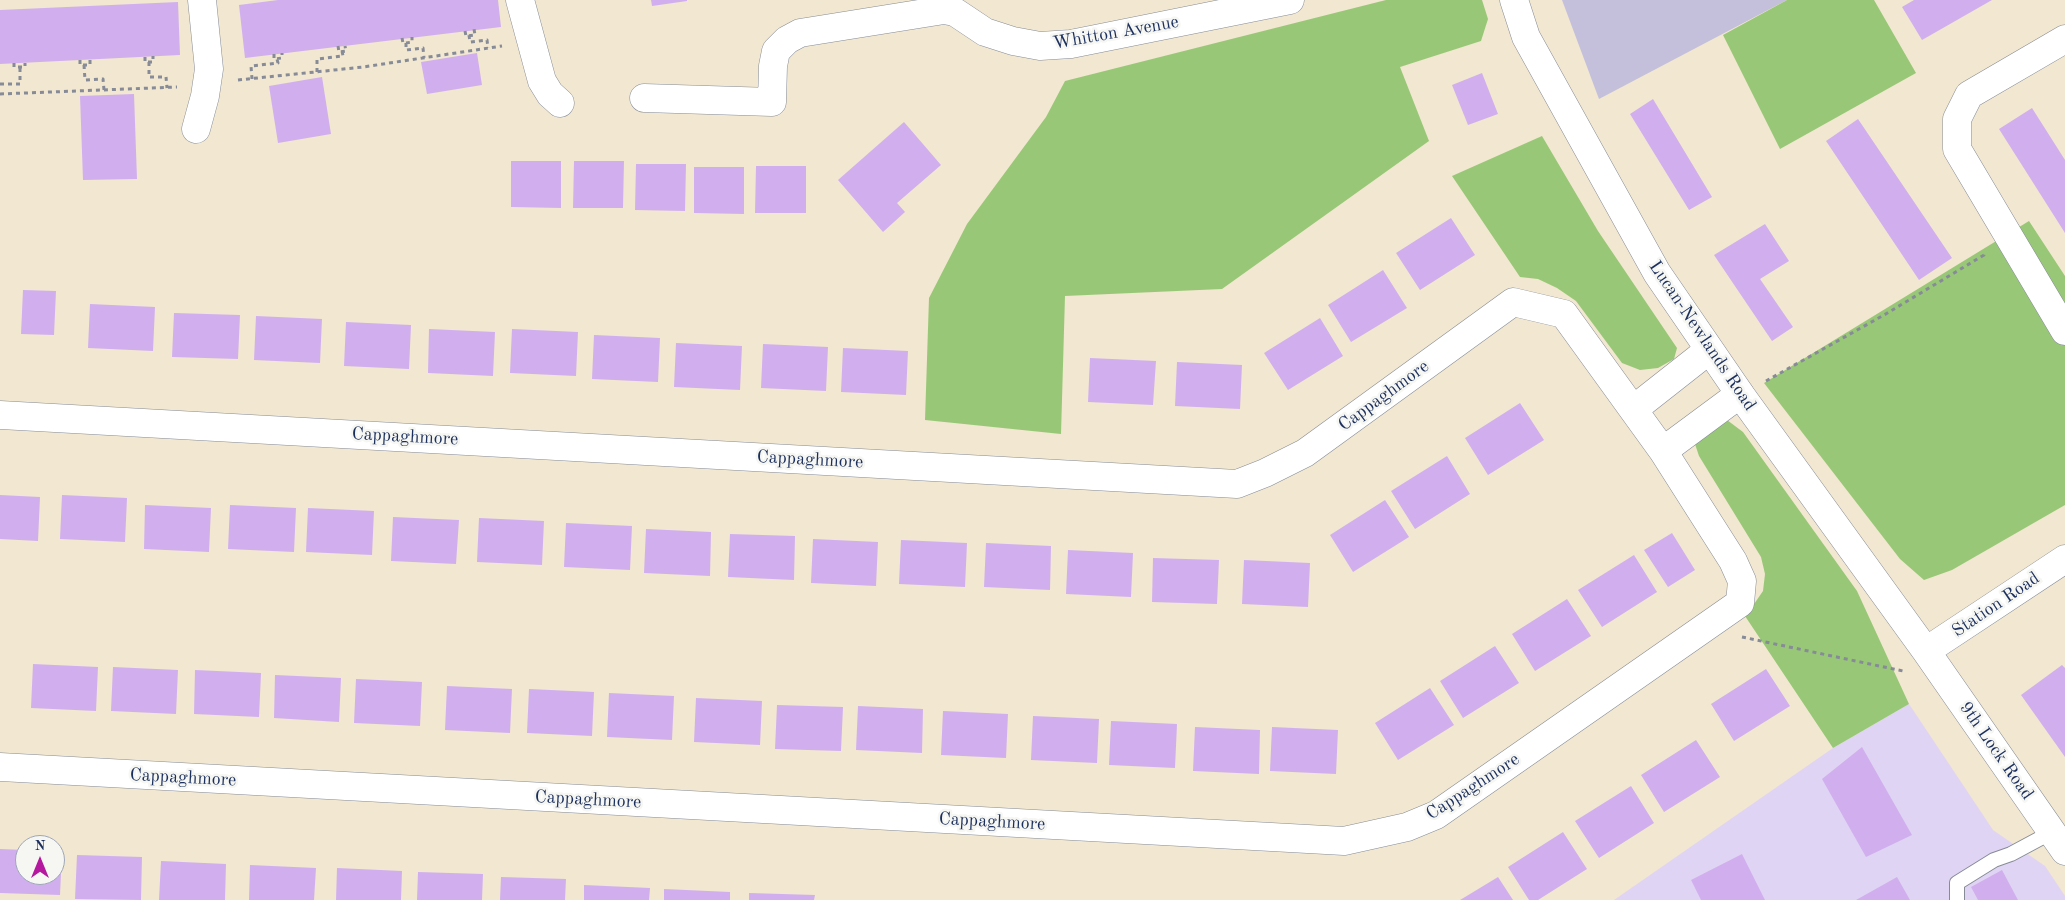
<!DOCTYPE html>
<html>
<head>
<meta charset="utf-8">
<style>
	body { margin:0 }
	#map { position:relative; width:2065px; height:900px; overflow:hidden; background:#f2e7d0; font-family:"Old Standard TT",serif }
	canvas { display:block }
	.north { position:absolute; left:15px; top:835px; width:50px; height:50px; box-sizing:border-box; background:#f6f6f2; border:1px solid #9ea6b7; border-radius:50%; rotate:0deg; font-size:14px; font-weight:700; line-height:20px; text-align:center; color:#1b2f5e }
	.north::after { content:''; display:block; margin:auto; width:18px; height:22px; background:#b5179e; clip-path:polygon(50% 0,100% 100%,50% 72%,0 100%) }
</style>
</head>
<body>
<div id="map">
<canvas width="2065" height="900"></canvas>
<div class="north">N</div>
</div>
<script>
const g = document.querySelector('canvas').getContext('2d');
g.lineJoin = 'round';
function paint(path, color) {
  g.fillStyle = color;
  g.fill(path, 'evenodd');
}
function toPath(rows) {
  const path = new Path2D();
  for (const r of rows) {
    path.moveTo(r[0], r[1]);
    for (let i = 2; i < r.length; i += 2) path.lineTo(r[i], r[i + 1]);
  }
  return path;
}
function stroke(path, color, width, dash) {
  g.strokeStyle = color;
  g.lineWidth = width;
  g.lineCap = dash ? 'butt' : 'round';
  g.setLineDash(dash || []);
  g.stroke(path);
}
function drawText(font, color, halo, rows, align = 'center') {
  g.font = font + ' "Old Standard TT",serif';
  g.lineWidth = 5;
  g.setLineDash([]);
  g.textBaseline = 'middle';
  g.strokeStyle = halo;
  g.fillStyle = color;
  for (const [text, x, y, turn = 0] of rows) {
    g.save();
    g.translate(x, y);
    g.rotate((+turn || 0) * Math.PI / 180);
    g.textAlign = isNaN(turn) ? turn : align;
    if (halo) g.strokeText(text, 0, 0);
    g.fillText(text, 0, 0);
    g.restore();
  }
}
paint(toPath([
	[1909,704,1993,830,2045,866,2065,896,2065,900,1614,900,1833,748]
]), '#e0d4f4');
paint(toPath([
	[1562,0,1787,0,1599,99]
]), '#c4c0db');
paint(toPath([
	[1386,0,1482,0,1488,19,1481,41,1400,67,1429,141,1222,289,1065,296,1061,434,925,420,929,298,967,224,1046,117,1065,81],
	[1787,0,1874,0,1916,73,1780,149,1723,35],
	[1542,136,1598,231,1677,348,1674,359,1658,368,1640,370,1622,363,1576,301,1557,288,1538,279,1520,277,1452,176],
	[2029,221,2065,276,2065,505,1952,570,1924,580,1900,559,1764,383],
	[1727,420,1743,432,1857,591,1909,704,1833,748,1743,613,1752,607,1763,591,1765,574,1761,557,1699,456,1695,444]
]), '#98c877');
paint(toPath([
	[278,0,498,0,501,27,245,58,239,5],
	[651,0,687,0,687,1,652,6],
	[1914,0,1992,0,1922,40,1902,7],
	[178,2,180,55,0,64,0,10],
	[477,53,482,85,427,94,421,62],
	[1482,73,1498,114,1468,125,1452,85],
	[322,77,331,134,278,143,269,86],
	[134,94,137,179,83,180,80,96],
	[1653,99,1712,197,1689,210,1630,114],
	[2032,108,2065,160,2065,233,1999,129],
	[1858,119,1952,258,1919,280,1826,141],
	[904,122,941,165,897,203,905,212,883,232,838,180],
	[511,161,561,161,561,208,511,207],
	[574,161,624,161,623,208,573,208],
	[636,164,686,164,685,211,635,210],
	[756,166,806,166,806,213,755,213],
	[694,167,744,167,744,214,694,213],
	[1451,218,1475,255,1420,290,1396,253],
	[1765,224,1789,261,1760,279,1793,327,1772,341,1714,255],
	[1383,270,1407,308,1351,342,1328,305],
	[23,290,56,291,54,335,21,334],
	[90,304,155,307,153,351,88,348],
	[174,313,240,315,238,359,172,357],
	[256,316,322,319,320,363,254,360],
	[1320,318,1343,356,1288,390,1264,353],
	[346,322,411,325,409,369,344,366],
	[429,329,495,332,493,376,428,373],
	[512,329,578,332,576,376,510,373],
	[594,335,660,338,658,382,592,379],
	[676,343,742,346,740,390,674,387],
	[763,344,828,347,826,391,761,388],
	[843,348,908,351,906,395,841,392],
	[1090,358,1156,361,1153,405,1088,402],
	[1177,362,1242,365,1240,409,1175,406],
	[1520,403,1544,440,1488,475,1465,438],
	[1447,456,1470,494,1415,529,1391,491],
	[0,495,40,497,38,541,0,539],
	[62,495,127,498,125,542,60,539],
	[1385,500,1409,537,1353,572,1330,535],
	[145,505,211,508,209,552,144,549],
	[230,505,296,508,294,552,228,549],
	[308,508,374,511,372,555,306,552],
	[393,517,459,520,456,564,391,561],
	[479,518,544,521,542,565,477,562],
	[566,523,632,526,630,570,564,567],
	[646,529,711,532,710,576,644,573],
	[1672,533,1695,570,1668,587,1644,550],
	[730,534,795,536,794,580,728,577],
	[813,539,878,542,876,586,811,583],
	[901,540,967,543,965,587,899,584],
	[986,543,1051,546,1050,590,984,587],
	[1068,550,1133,553,1131,597,1066,594],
	[1634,555,1657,592,1602,627,1578,590],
	[1153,558,1219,560,1217,604,1152,602],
	[1244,560,1310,563,1308,607,1242,604],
	[1567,599,1591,636,1535,671,1512,634],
	[1495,646,1519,683,1463,718,1440,681],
	[33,664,98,667,96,711,31,708],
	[2062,665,2065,668,2065,757,2021,695],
	[113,667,178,670,176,714,111,711],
	[1766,669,1790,706,1734,741,1711,704],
	[195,670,261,673,259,717,194,714],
	[275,675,341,678,339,722,274,718],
	[356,679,422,682,420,726,354,723],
	[447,686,512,689,510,733,445,730],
	[1430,688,1454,725,1398,760,1375,723],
	[529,689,594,692,592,736,527,733],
	[609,693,674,696,672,740,607,737],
	[696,698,762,701,760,745,694,742],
	[777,705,843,707,841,751,775,749],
	[858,706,923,709,922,753,856,750],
	[943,711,1008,714,1006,758,941,755],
	[1033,716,1099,719,1097,763,1031,760],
	[1111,721,1177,724,1175,768,1109,765],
	[1195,727,1260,730,1259,774,1193,771],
	[1272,727,1338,730,1336,774,1270,771],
	[1696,740,1720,777,1664,812,1641,775],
	[1862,747,1912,835,1866,857,1822,779],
	[1631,786,1654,823,1599,858,1575,821],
	[1563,832,1587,869,1538,900,1529,900,1508,867],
	[0,849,25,850,25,875,55,875,55,851,62,851,60,895,0,893],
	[1742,854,1765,900,1701,900,1691,880],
	[77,855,142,857,141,900,75,899],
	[161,861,226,864,225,900,159,900],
	[250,865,316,868,314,900,249,900],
	[337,868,402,871,401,900,336,900],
	[2002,870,2018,900,1978,900,1971,887],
	[418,872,483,874,482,900,417,900],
	[501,877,566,879,565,900,500,900],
	[1498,877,1513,900,1460,900,1470,894],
	[1897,877,1910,900,1856,900],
	[584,885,650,888,649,900,584,900],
	[664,889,730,892,730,900,664,900],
	[749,893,815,895,814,900,749,900]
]), '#d1afee');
const service = toPath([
	[1957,900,1957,883,1994,860,2011,854,2052,832]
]);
const minor = toPath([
	[520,0,542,81,550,94,560,103],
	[2065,39,1969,95,1957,119,1957,149,2065,331],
	[644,98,772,102,773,66,776,51,787,40,800,33,944,10,955,12,985,32,1013,41,1040,46,1071,44,1290,0],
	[196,129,205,96,209,69,202,0],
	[1634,409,1709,350],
	[0,415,1237,484,1265,473,1305,453,1513,302,1564,314,1663,451,1733,561,1742,581,1740,603,1436,815,1407,827,1344,841,0,767],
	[1663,451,1740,394]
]);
const tertiary = toPath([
	[1514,0,1526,37,1657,273,1740,394,1926,651,2065,851],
	[1926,651,2065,559]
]);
stroke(service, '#868b97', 16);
stroke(minor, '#868b97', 29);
stroke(tertiary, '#868b97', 29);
stroke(toPath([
	[465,31,466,36,475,35,474,29],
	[469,35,470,42,487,40,488,48],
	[402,38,403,43,406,43,412,42,412,37],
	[406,43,406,50,423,48,424,58],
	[338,46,339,52,346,51,345,46],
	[274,54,274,59,282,58,282,53],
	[145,57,145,62,153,62,153,56],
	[80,60,80,65,90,65,90,59],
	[149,62,149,77,166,77,167,88],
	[14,63,14,67,25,67,25,63],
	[84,65,85,80,103,79,104,90],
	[317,72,317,59,343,56,342,51],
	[252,79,251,66,278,63,277,59],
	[238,80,363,67,502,46],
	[0,84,20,84,20,67],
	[0,94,177,87],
	[1766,381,1884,315,1984,255,1984,254],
	[1742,637,1903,671]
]), '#868b97', 3, [4, 4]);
stroke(service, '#fff', 14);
stroke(minor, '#fff', 28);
stroke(tertiary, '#fff', 28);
drawText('18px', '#1b2f5e', '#f6f6f2', [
	["Whitton Avenue",1116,33,-10],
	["Lucan-Newlands Road",1702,336,56],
	["Cappaghmore",1384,396,-36],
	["Cappaghmore",405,437,3],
	["Cappaghmore",810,460,3],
	["Station Road",1996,605,-34],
	["9th Lock Road",1996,751,55],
	["Cappaghmore",183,778,3],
	["Cappaghmore",1473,787,-33],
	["Cappaghmore",588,800,3],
	["Cappaghmore",992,822,3]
]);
</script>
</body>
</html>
